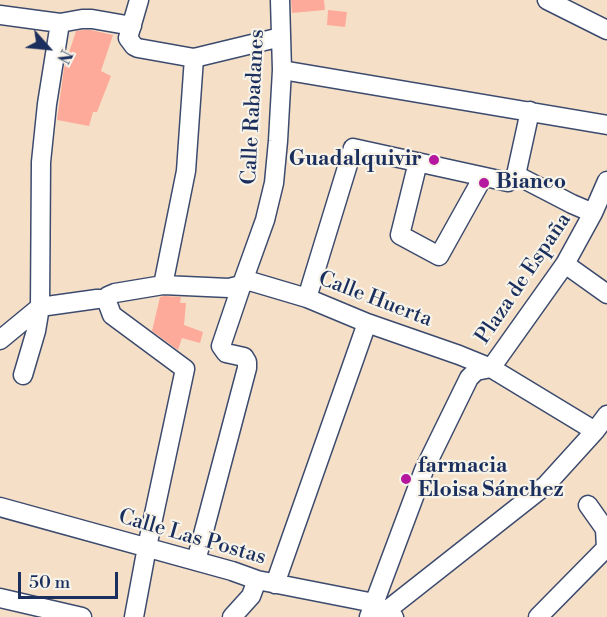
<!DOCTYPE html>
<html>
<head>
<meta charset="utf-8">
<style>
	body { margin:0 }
	#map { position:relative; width:607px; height:617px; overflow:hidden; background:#f5e0c7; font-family:"Libre Bodoni",serif }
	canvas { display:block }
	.north { position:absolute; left:18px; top:18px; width:60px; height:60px; -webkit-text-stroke:4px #f7f3e8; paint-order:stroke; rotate:117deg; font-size:16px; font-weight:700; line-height:24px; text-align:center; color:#1b2f5e }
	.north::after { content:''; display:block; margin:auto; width:21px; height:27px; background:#1b2f5e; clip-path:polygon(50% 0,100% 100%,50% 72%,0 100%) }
	.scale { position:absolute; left:18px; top:572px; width:100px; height:27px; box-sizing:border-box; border:3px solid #1b2f5e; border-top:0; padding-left:8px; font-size:18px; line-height:21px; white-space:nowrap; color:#1b2f5e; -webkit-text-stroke:4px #f7f3e8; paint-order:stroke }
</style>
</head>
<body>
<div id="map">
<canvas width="607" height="617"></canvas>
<div class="north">N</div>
<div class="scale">50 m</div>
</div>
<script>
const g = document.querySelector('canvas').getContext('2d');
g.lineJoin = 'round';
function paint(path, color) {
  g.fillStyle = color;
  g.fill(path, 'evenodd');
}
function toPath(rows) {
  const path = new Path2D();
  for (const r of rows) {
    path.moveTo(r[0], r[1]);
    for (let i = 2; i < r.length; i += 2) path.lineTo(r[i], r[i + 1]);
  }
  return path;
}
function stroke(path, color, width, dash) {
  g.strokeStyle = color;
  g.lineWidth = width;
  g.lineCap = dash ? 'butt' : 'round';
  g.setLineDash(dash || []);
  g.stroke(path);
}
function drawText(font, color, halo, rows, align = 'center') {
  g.font = font + ' "Libre Bodoni",serif';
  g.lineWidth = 4.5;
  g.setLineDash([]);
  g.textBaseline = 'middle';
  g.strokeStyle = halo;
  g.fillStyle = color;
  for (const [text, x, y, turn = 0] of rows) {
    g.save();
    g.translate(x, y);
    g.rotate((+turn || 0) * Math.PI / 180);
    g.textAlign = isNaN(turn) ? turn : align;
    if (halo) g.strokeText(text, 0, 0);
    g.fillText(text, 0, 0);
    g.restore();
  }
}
paint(toPath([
	[291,0,324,0,325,10,292,13],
	[328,10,347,12,345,27,327,25],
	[83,30,91,30,113,35,101,71,111,76,97,112,93,112,89,126,57,120,64,68,76,31],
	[164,296,181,297,180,303,186,303,184,325,203,332,200,343,182,338,178,350,152,331,160,297]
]), '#fdaa9a');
const minor = toPath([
	[139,0,128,38,134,46,138,48,194,58,281,37],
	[547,0,607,30],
	[0,15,60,23,82,19,92,19,132,26],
	[282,70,607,125],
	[530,111,516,175,572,204,593,213],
	[418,162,400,235,439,256,483,177],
	[565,264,607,294],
	[163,285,186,171,194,58],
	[307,298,353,148,508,182,516,175],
	[106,299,112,315,185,369,147,547,134,617],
	[40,307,97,299,106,299,108,296,115,293,163,285,229,288,237,286,247,281,253,282,307,298,367,323,459,355,491,368,595,431],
	[0,340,40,307],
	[491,368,565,264,593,213,607,181],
	[23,375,36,331,40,307,41,162,47,104,60,23],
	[588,505,605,529,606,548],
	[0,507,232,571,257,580,374,603,394,617],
	[196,561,247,368,247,362,244,357,226,353,221,346,242,284,265,220,274,183,278,141,282,70,280,0],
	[275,584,367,323],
	[0,598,82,617],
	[386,611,546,485,595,431,607,415],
	[232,617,251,596,257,580],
	[369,617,424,470,469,378,476,371,491,368],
	[538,617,606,548,607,548]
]);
stroke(minor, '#3c4a6e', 21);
stroke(minor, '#fff', 18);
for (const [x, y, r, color] of [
	[434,160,6,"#b5179e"],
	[484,183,6,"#b5179e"],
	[406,479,6,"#b5179e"]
]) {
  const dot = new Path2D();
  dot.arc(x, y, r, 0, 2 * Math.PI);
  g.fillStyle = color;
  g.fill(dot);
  stroke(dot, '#f7f3e8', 2);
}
drawText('21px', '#1b2f5e', '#f7f3e8', [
	["Calle Rabadanes",254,107,-87],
	["Plaza de España",524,279,-56],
	["Calle Huerta",375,300,21],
	["Calle Las Postas",192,538,16]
]);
drawText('bold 21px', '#1b2f5e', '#f7f3e8', [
	["Guadalquivir",422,160,"right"],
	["Bianco",496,183],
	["farmacia",418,467],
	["Eloisa Sánchez",418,491]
], 'left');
</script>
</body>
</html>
